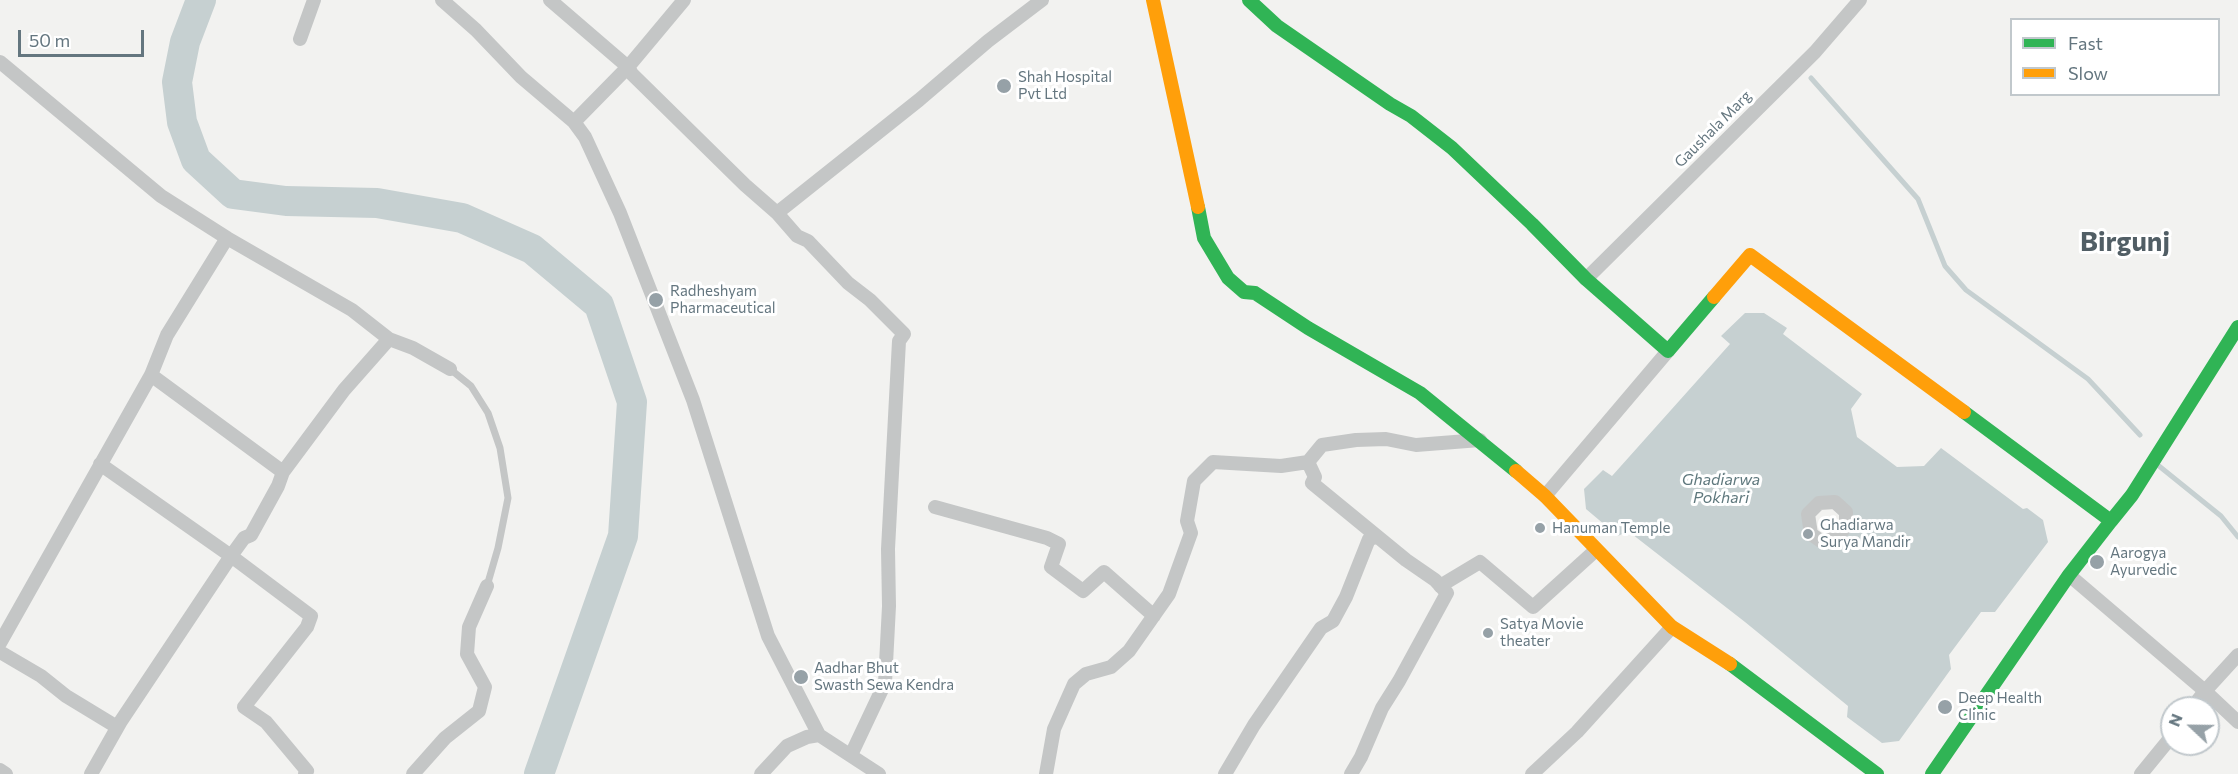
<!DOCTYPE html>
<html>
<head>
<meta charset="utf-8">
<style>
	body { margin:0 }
	#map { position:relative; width:2238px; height:774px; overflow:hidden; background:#f2f2f0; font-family:Commissioner,sans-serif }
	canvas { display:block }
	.legend { position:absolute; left:2010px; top:18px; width:210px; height:78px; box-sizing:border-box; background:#fff; border:2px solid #c1c8cc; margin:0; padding:8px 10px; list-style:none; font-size:18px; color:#64767f }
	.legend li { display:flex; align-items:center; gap:12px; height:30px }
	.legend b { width:30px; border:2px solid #c1c8cc }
	.north { position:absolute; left:2160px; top:696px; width:60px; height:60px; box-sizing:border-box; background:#fff; border:2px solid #c1c8cc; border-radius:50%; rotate:292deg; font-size:16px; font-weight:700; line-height:24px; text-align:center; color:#64767f }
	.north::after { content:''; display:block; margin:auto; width:21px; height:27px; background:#96a1a7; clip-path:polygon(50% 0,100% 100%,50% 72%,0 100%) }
	.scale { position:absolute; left:18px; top:30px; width:126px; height:27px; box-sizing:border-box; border:3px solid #64767f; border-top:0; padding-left:8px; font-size:18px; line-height:21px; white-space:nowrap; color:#64767f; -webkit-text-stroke:4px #fff; paint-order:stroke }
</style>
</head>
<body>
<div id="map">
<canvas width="2238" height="774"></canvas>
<ul class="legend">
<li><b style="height:8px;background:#30b455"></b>Fast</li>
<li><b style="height:8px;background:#ff9f0a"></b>Slow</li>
</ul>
<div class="north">N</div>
<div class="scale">50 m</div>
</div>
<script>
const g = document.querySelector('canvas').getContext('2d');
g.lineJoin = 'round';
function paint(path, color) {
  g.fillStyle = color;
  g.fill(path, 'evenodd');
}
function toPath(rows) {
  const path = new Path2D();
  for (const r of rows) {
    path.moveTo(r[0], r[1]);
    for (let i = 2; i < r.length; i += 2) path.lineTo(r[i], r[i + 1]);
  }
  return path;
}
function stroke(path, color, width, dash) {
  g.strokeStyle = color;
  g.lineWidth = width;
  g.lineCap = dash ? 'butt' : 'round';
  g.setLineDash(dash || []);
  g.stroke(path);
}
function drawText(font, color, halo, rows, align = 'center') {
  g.font = font + ' Commissioner,sans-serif';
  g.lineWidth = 6;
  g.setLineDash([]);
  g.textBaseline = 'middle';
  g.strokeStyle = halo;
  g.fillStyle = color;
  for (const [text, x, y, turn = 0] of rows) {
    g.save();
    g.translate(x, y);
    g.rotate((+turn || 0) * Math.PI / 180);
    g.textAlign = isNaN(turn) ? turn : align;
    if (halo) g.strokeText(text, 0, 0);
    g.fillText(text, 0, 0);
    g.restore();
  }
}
paint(toPath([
	[1745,313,1764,313,1787,328,1783,334,1862,394,1851,409,1857,437,1897,467,1924,466,1941,448,2023,509,2027,508,2043,520,2048,542,1995,612,1981,612,1949,655,1951,669,1899,741,1882,743,1847,717,1848,706,1745,622,1628,531,1618,536,1586,509,1584,489,1603,470,1612,476,1730,344,1721,336],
	[1835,502,1846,526,1821,541,1808,514]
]), '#c6d0d1');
stroke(toPath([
	[1811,78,1918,199,1945,266,1966,290,2088,379,2140,435],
	[2159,466,2221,516,2238,537]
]), '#c6d0d1', 5);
stroke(toPath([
	[201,0,185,42,177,82,182,122,196,160,233,194,286,201,377,203,462,218,532,249,599,305,632,402,623,536,539,774]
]), '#c6d0d1', 30);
stroke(toPath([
	[450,369,471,386,488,413,500,448,508,498,498,548,487,586]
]), '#c4c6c6', 7);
stroke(toPath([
	[442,0,476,30,521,77,574,122,585,137,620,213,693,400,768,636,819,735],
	[550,0,628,67,632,74,745,185,777,213,797,236,808,241,848,283,870,300,904,334,899,341,888,549,889,606,885,683,851,755],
	[300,39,314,0],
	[0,62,161,196,227,238,167,335,151,375,0,643],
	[574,122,628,67,684,0],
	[777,213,919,100,988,41,1042,0],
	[227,238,352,310,389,339,413,348,450,369],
	[1586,279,1815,52,1860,0],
	[151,375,283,472],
	[1308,462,1315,477,1312,483,1406,560,1435,580,1447,593,1399,681,1382,708,1361,757,1351,774],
	[1545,496,1668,351],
	[1835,502,1846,512,1846,526,1837,538,1821,541,1811,534,1808,514,1819,503,1835,502],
	[935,507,1047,538,1059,544,1051,567,1083,591,1104,572,1154,616],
	[2069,575,2205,691,2238,722],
	[1440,586,1480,562,1533,607,1596,550],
	[0,652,41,676,66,696,117,727],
	[2192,708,2205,691,2238,655],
	[0,770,6,774],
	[91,774,121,721,231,556,100,464],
	[305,774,307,771,266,722,244,707,307,627,311,616,231,556,244,538,251,535,278,486,283,472,344,390,389,339],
	[413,774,445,738,479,711,485,687,467,654,469,627,487,586],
	[761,774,787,746,807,737,819,735,879,774],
	[1046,774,1054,729,1074,684,1086,674,1111,667,1129,651,1169,594,1191,533,1187,521,1194,481,1213,462,1281,466,1308,462,1322,445,1356,440,1386,439,1416,445,1480,440],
	[1225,774,1254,725,1321,628,1333,621,1346,597,1369,539,1377,537],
	[1532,774,1577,732,1672,627],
	[2141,774,2172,736]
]), '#c4c6c6', 14);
stroke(toPath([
	[1249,0,1277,26,1390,104,1411,116,1452,148,1532,224,1586,279,1668,351,1714,297],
	[1198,207,1204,238,1228,278,1244,292,1255,293,1308,328,1420,393,1516,471],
	[1964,412,2111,521,2132,495,2238,327],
	[1730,664,1877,774],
	[1932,774,2069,575,2111,521]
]), '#30b455', 14);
stroke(toPath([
	[1153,0,1198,207],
	[1714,297,1750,255,1964,412],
	[1516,471,1545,496,1672,627,1730,664]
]), '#ff9f0a', 14);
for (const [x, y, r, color] of [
	[1004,86,8,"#96a1a7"],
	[656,300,8,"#96a1a7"],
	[1540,528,6,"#96a1a7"],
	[1808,534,6,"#96a1a7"],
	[2097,562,8,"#96a1a7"],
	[1488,633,6,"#96a1a7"],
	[801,677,8,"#96a1a7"],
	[1945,707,8,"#96a1a7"]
]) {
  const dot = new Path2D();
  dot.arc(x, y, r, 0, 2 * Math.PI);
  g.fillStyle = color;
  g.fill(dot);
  stroke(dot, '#fff', 2);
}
drawText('15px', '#64767f', '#fff', [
	["Shah Hospital",1018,77],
	["Pvt Ltd",1018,94],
	["Radheshyam",670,291],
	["Pharmaceutical",670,308],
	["Ghadiarwa",1820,525],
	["Surya Mandir",1820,542],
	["Hanuman Temple",1552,528],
	["Aarogya",2110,553],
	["Ayurvedic",2110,570],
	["Satya Movie",1500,624],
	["theater",1500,641],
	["Aadhar Bhut",814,668],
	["Swasth Sewa Kendra",814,685],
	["Deep Health",1958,698],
	["Clinic",1958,715]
], 'left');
drawText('15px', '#64767f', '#fff', [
	["Gaushala Marg",1713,129,-45]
]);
drawText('italic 16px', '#5f787d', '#fff', [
	["Ghadiarwa",1721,480],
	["Pokhari",1721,498]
]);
drawText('bold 27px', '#515e65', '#fff', [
	["Birgunj",2125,242]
]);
</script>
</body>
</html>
